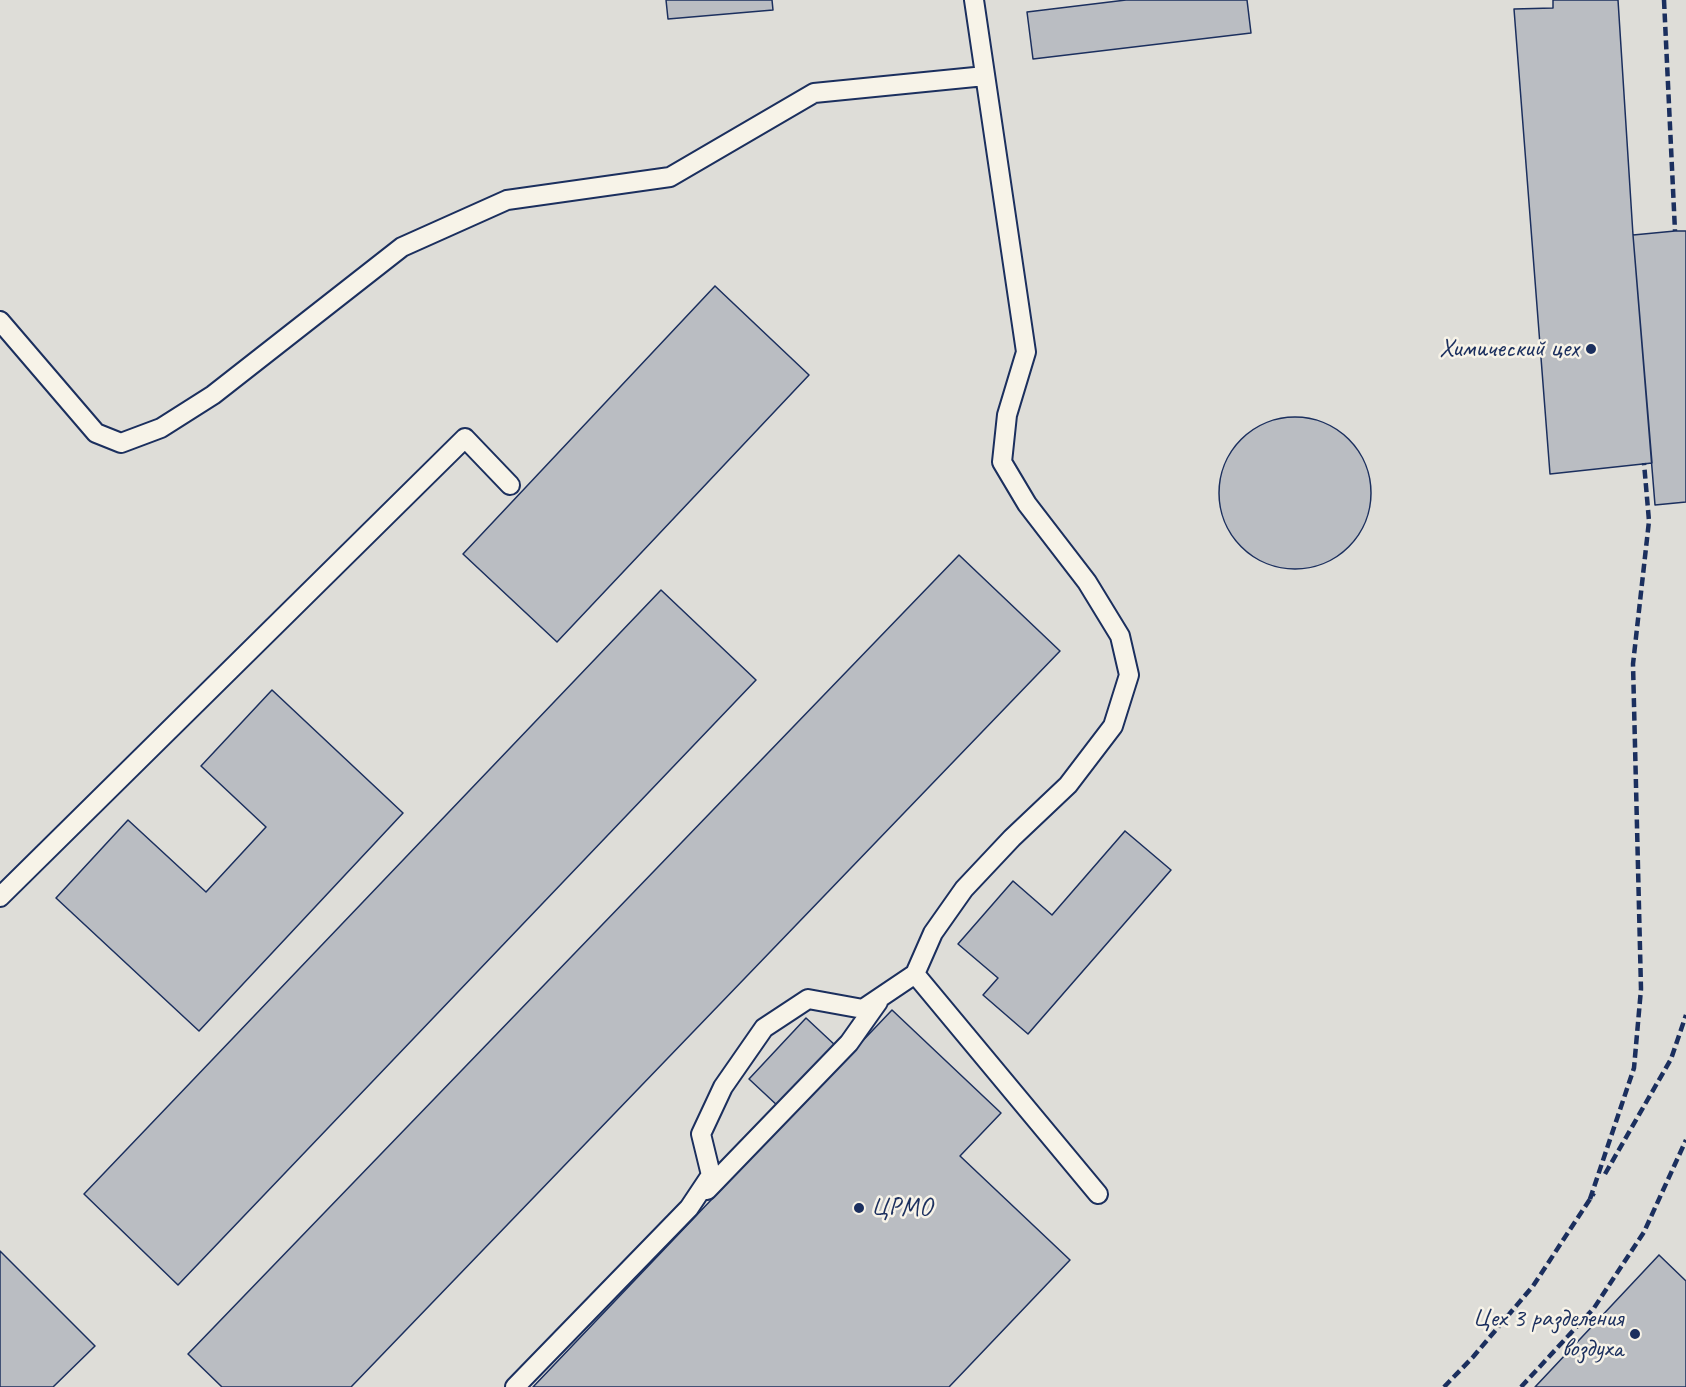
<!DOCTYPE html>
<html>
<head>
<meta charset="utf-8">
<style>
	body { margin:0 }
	canvas { display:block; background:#eeebe2 }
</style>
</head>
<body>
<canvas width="1686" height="1387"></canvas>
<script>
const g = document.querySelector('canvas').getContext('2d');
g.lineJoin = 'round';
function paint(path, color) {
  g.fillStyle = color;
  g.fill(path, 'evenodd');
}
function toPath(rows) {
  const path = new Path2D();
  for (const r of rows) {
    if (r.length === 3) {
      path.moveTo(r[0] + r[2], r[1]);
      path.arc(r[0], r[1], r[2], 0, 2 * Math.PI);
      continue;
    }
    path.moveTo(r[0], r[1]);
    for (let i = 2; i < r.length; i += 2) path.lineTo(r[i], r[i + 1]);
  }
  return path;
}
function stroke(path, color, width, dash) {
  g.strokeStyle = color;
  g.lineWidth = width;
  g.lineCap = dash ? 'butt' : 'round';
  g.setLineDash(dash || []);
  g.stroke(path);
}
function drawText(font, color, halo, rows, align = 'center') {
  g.font = font + ' Caveat,sans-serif';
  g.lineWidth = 5;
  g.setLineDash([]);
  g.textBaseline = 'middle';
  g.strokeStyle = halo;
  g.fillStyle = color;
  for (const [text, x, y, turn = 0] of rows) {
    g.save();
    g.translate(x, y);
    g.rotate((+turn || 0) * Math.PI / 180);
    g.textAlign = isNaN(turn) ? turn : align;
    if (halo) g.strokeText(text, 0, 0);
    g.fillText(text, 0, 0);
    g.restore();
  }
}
paint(toPath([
	[0,0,1686,0,1686,1387,0,1387]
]), '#deddd8');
const building = toPath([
	[666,0,772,0,773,10,668,19,666,0],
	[1126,0,1247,0,1251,33,1033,59,1027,12,1126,0],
	[1553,0,1618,0,1633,235,1652,463,1550,474,1514,9,1553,8,1553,0],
	[1675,231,1686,231,1686,502,1655,505,1633,235,1675,231],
	[715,286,809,375,557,642,463,554,715,286],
	[1295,493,76],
	[959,555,1060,651,351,1387,222,1387,188,1354,959,555],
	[661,590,756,680,178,1285,84,1194,661,590],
	[272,690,403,813,199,1031,56,898,128,820,206,892,266,827,201,766,272,690],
	[1125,831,1171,870,1028,1034,983,995,998,978,958,944,1013,881,1052,915,1125,831],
	[892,1010,1001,1113,960,1156,1070,1260,949,1387,533,1387,892,1010],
	[806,1018,836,1046,779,1107,749,1079,806,1018],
	[0,1251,95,1346,53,1387,0,1387,0,1251],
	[1659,1255,1686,1281,1686,1387,1535,1387,1659,1255]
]);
paint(building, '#babdc2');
stroke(building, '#1b2f5e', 1.5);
const service = toPath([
	[0,321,96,433,121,443,161,428,213,395,402,247,507,200,670,177,814,93,985,76],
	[0,897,465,438,510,485],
	[915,974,1098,1194],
	[707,1190,849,1043,878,1002],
	[515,1387,689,1208,711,1175,701,1134,723,1087,764,1028,808,999,863,1009,915,974,933,933,964,889,1012,838,1068,785,1113,726,1129,675,1120,636,1087,582,1027,504,1002,462,1007,415,1026,352,974,0]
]);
stroke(service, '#1b2f5e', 22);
stroke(service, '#f7f3e8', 18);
stroke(toPath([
	[1664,0,1675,231],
	[1605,1174,1671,1059,1686,1015],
	[1590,1199,1634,1068,1641,989,1633,664,1649,521,1644,463],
	[1444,1387,1473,1357,1533,1286,1594,1193],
	[1521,1387,1594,1308,1644,1232,1686,1140]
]), '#1b2f5e', 4.5, [9, 4.5]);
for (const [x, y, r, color] of [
	[1591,349,6,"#1b2f5e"],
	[859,1208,6,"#1b2f5e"],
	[1635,1334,6,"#1b2f5e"]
]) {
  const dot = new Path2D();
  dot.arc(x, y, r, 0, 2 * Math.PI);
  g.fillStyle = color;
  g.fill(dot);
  stroke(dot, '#f7f3e8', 2);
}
drawText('26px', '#1b2f5e', '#f7f3e8', [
	["Химический цех",1579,349],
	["ЦРМО",871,1208,"left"],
	["Цех 3 разделения",1623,1319],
	["воздуха",1623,1349]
], 'right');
</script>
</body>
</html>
